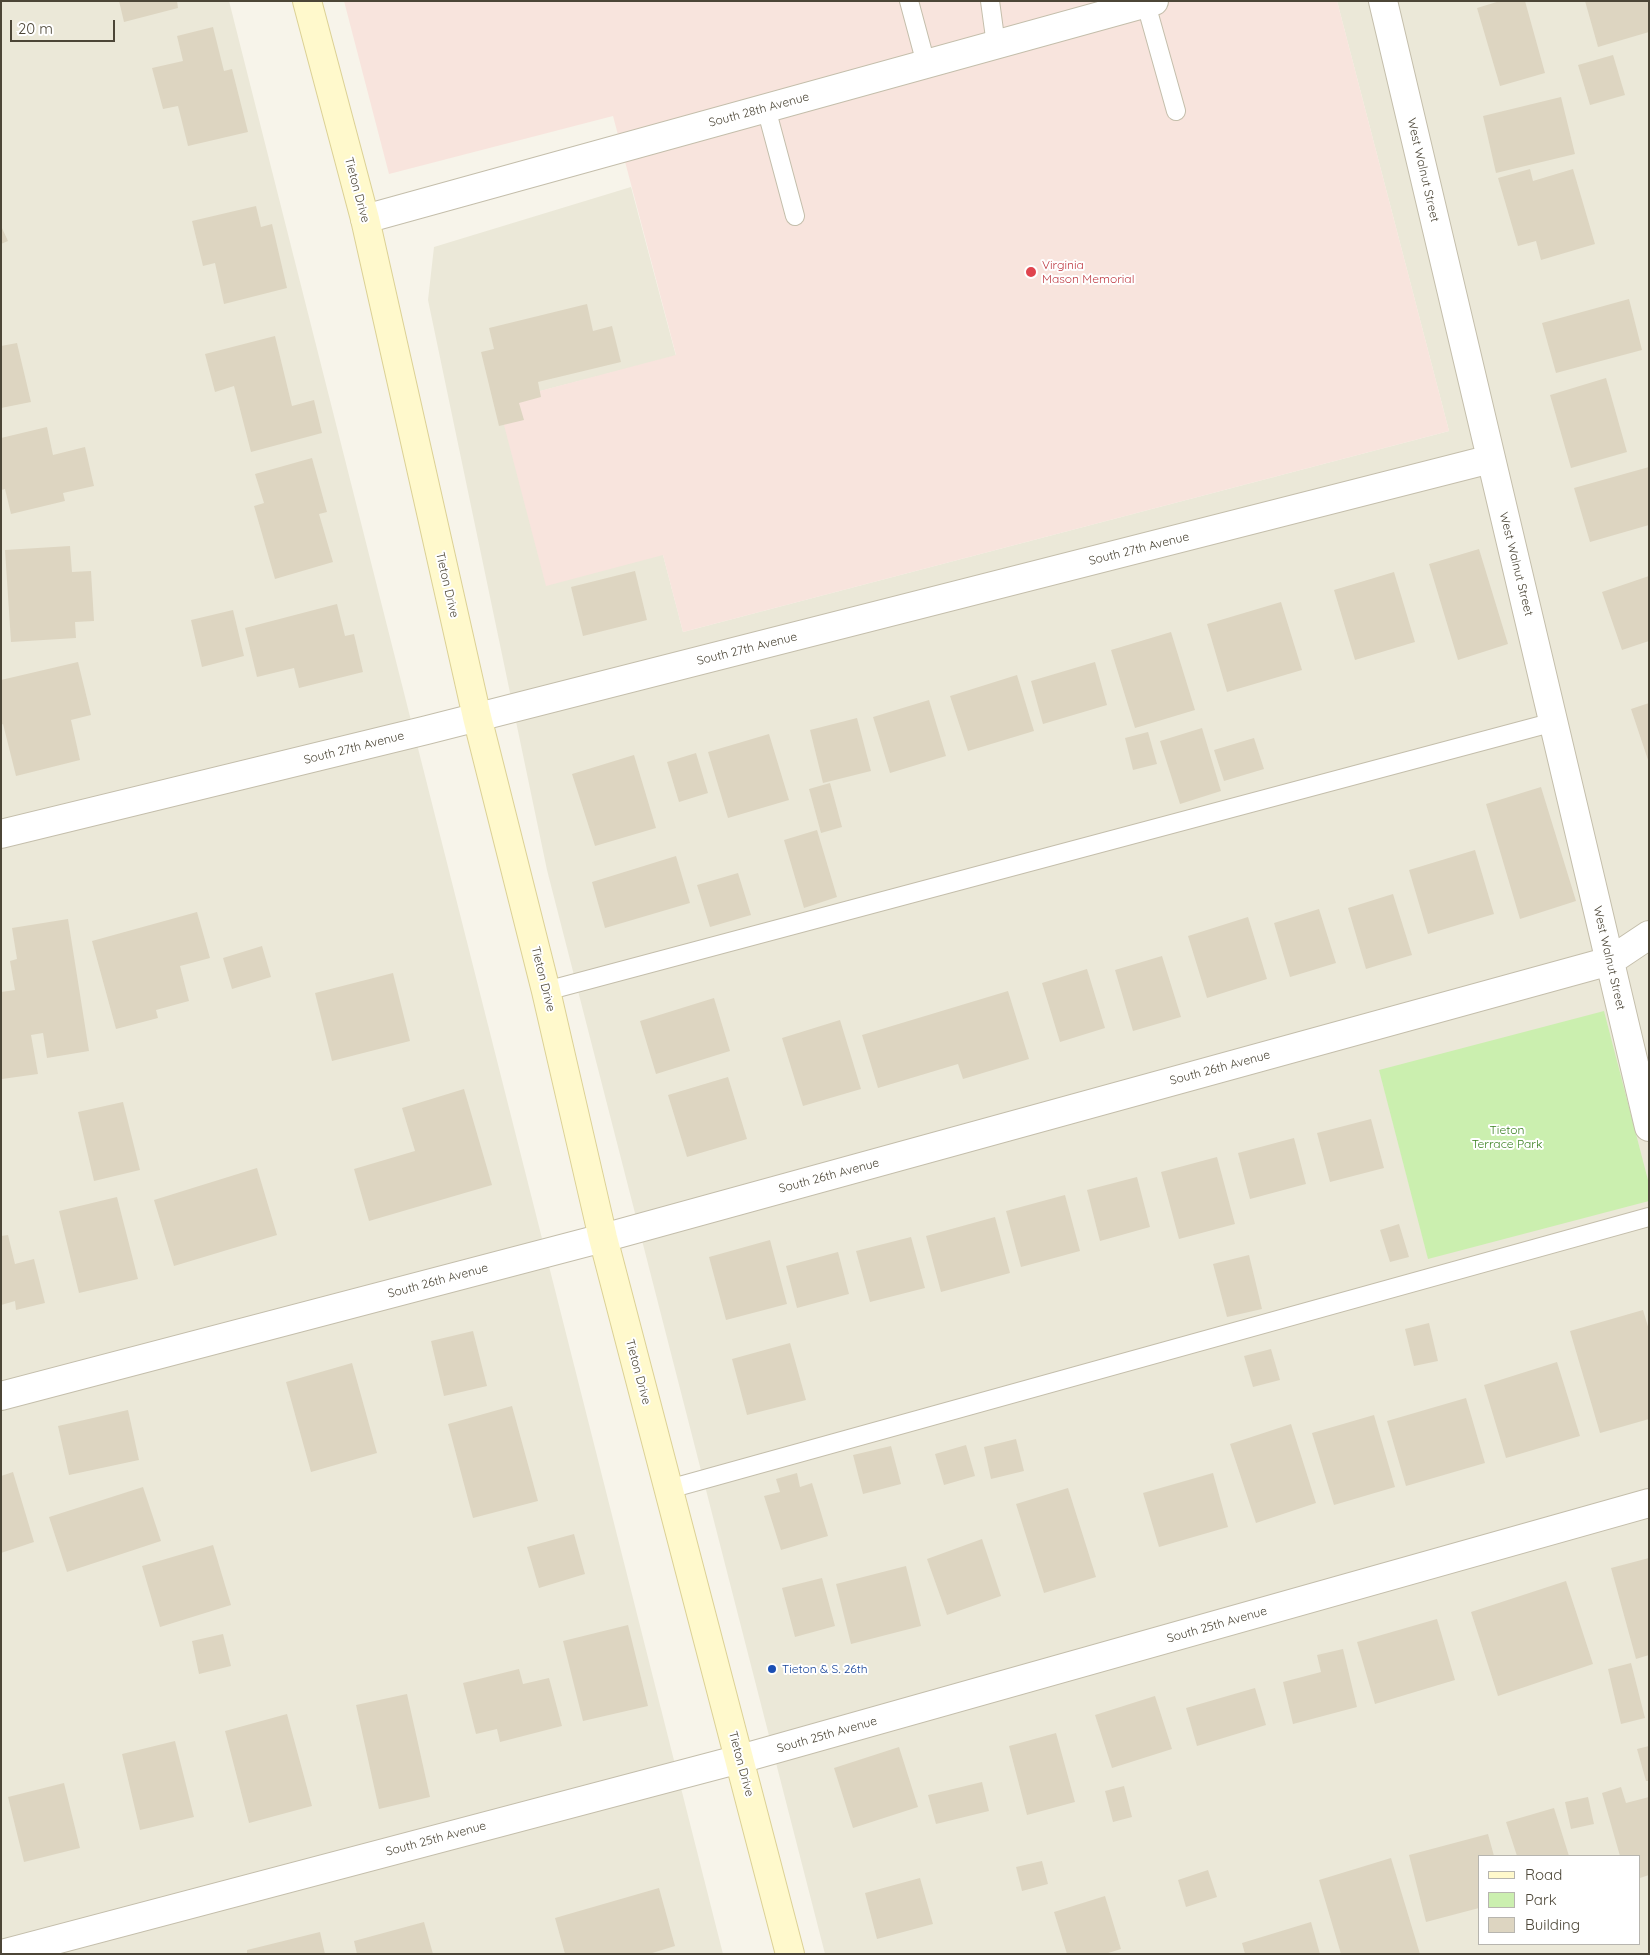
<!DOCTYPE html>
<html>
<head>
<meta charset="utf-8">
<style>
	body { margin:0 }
	#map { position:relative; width:1650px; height:1955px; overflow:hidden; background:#f7f4ea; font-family:Quicksand,sans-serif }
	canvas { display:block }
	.frame { position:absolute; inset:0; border:2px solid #4c4637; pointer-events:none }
	.legend { position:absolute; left:1478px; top:1855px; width:162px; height:90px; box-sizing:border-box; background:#fff; border:1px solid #b7b5af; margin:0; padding:6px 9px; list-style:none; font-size:15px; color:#4c4637 }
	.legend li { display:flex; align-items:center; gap:10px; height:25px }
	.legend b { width:25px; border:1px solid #b7b5af }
	.scale { position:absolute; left:10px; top:20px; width:105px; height:22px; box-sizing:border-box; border:2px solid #4c4637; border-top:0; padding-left:6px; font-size:15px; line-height:18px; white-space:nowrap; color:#4c4637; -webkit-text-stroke:4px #fff; paint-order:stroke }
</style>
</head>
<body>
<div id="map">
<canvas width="1650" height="1955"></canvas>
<div class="frame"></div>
<ul class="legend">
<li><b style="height:6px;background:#fff9cc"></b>Road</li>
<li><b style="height:14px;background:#cbefaf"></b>Park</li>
<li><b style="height:14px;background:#ddd5c1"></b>Building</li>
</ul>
<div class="scale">20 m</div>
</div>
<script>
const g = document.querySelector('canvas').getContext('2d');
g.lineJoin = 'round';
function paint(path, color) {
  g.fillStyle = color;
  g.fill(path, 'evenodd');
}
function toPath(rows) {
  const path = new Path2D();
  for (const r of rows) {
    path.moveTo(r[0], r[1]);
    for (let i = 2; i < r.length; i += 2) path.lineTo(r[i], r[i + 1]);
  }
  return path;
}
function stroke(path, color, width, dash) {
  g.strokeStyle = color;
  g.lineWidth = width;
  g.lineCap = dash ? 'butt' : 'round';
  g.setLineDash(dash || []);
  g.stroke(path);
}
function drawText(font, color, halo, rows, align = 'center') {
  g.font = font + ' Quicksand,sans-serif';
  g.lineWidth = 4;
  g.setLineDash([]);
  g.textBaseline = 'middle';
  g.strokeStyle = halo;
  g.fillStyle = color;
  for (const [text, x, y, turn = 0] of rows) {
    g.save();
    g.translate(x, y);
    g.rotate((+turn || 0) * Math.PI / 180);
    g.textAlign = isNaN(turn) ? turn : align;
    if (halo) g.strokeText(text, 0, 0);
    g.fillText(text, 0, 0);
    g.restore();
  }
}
paint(toPath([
	[1,1,229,1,723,1954,1,1954],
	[1337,1,1649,1,1649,1954,825,1954,547,870,428,300,434,247,631,187,676,356,498,402,663,555,683,632,1449,431],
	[1479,1856,1639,1856,1639,1944,1479,1944]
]), '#ebe8d8');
paint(toPath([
	[344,1,1337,1,1449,431,683,632,663,555,546,586,498,402,676,355,613,116,389,174]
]), '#f8e4dd');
paint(toPath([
	[1604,1011,1649,1184,1649,1201,1428,1259,1379,1070]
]), '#cbefaf');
paint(toPath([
	[119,1,177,1,178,8,124,22],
	[1500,1,1525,1,1545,73,1500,86,1477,8],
	[1585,1,1649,1,1649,32,1598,47],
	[213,27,224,71,232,69,248,132,188,146,178,106,163,109,152,68,183,61,177,36],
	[1613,55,1625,95,1590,105,1578,65],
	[1561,97,1575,154,1496,173,1483,116],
	[1530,169,1533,181,1573,169,1595,244,1541,260,1536,241,1518,246,1498,178],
	[256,206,261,227,272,224,287,288,224,304,215,263,203,266,192,221],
	[1,226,8,241,1,244],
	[1629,299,1642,350,1556,373,1542,323],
	[587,304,593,331,612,326,621,362,538,382,541,397,519,403,524,420,499,426,481,352,494,349,489,328],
	[275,336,292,406,314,400,322,433,251,452,234,386,215,392,205,354],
	[17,343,31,402,1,408,1,346],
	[1606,378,1627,452,1571,468,1550,395],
	[47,427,53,455,85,447,94,486,63,493,65,501,11,514,5,489,1,490,1,438],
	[312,458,327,512,319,514,333,562,275,579,254,506,264,503,255,474],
	[1649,467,1649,525,1590,542,1574,488],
	[70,546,72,572,91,571,94,621,75,622,76,638,11,642,5,550],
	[1479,549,1508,644,1458,660,1429,564],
	[635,571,647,620,583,636,571,587],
	[1394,572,1415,642,1355,660,1334,590],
	[1649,576,1649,641,1622,650,1602,592],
	[1281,602,1302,670,1227,692,1207,624],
	[337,604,345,636,354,634,363,672,299,688,294,668,257,677,245,628],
	[233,610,244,656,202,667,191,620],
	[1171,632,1195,710,1135,728,1111,650],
	[78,662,91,715,71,720,80,760,16,776,3,724,1,725,1,680],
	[1095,662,1107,705,1043,724,1031,681],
	[1017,675,1034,731,968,751,950,696],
	[929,700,946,756,890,773,873,717],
	[1649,703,1649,760,1648,760,1631,709],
	[857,718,871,771,823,783,810,730],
	[1202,728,1221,791,1180,804,1160,741],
	[1148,732,1157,764,1133,770,1125,738],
	[769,734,789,800,728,818,708,752],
	[1254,738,1264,769,1224,781,1214,750],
	[696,753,708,793,679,802,667,762],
	[634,755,656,828,595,846,572,774],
	[830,783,842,827,821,833,809,789],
	[1541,787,1576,901,1520,919,1486,804],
	[817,830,837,897,804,908,784,840],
	[1475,850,1494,914,1428,934,1409,870],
	[676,856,690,903,605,928,592,882],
	[738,873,751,915,710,927,697,885],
	[1393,894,1412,955,1366,969,1348,908],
	[1319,909,1336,963,1290,977,1274,923],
	[197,912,210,958,180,966,189,1001,156,1010,158,1018,116,1029,92,941],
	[1248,917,1267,979,1207,998,1188,936],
	[68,919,89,1051,47,1058,43,1033,31,1035,38,1074,2,1079,1,992,15,990,10,961,17,959,12,928],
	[262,946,271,977,232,989,223,958],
	[1162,956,1181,1017,1133,1031,1115,970],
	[1087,969,1105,1028,1060,1042,1042,983],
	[393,973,410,1041,332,1061,315,993],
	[1008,991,1029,1059,963,1079,958,1064,878,1088,862,1035],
	[714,998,730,1051,656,1074,640,1021],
	[840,1020,861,1089,803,1106,782,1038],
	[728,1077,747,1139,687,1157,668,1095],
	[464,1089,492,1185,369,1221,354,1169,415,1151,402,1108],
	[123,1102,140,1170,94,1181,78,1112],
	[1371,1119,1384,1168,1330,1182,1317,1133],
	[1294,1138,1306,1184,1250,1199,1238,1153],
	[1217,1157,1235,1224,1179,1239,1161,1172],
	[257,1168,277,1235,174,1266,154,1200],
	[1137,1177,1150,1227,1100,1241,1087,1190],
	[1065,1195,1080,1251,1021,1267,1006,1211],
	[117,1197,138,1279,79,1293,59,1211],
	[995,1217,1010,1273,941,1292,926,1236],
	[1399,1224,1409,1257,1390,1262,1380,1230],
	[8,1235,15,1264,34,1259,45,1303,16,1310,15,1301,1,1305,1,1236],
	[911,1237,925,1288,870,1302,856,1251],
	[770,1240,787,1304,726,1320,709,1257],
	[838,1252,849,1294,797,1308,786,1266],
	[1249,1255,1262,1309,1227,1317,1213,1264],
	[1643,1310,1649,1330,1649,1419,1600,1433,1570,1331],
	[1429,1323,1438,1361,1414,1366,1405,1329],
	[473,1331,487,1386,444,1396,431,1341],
	[790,1343,806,1400,747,1415,732,1359],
	[1271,1349,1280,1380,1253,1387,1244,1356],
	[1557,1362,1580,1436,1506,1458,1484,1385],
	[352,1363,377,1453,311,1472,286,1382],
	[1466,1398,1485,1463,1406,1486,1387,1421],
	[512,1406,538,1501,473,1518,448,1424],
	[128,1410,139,1460,69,1475,58,1426],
	[1374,1415,1395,1487,1334,1505,1312,1433],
	[1291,1424,1316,1503,1256,1523,1230,1444],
	[1016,1439,1024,1471,991,1479,984,1447],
	[966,1445,975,1476,944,1485,935,1454],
	[891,1446,901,1484,863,1494,853,1455],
	[13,1472,34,1542,1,1553,1,1476],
	[797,1473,800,1487,812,1483,828,1536,781,1550,764,1496,780,1492,776,1479],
	[1213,1473,1228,1527,1159,1547,1143,1493],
	[143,1487,161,1541,67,1572,49,1517],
	[1068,1488,1096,1577,1044,1593,1016,1504],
	[574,1534,585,1574,539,1588,527,1547],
	[982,1539,1001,1596,947,1615,927,1559],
	[213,1545,231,1605,160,1627,142,1566],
	[1649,1558,1649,1655,1636,1659,1611,1568],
	[906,1566,921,1626,851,1644,836,1584],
	[822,1578,835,1626,795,1637,782,1588],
	[1566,1581,1593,1664,1498,1696,1471,1612],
	[1437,1619,1455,1680,1375,1704,1357,1642],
	[628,1625,648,1706,583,1721,563,1641],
	[223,1634,231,1666,199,1674,192,1641],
	[1343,1649,1357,1707,1293,1724,1283,1682,1321,1672,1317,1655],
	[1631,1663,1645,1718,1621,1724,1608,1669],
	[519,1669,523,1684,549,1678,562,1726,500,1742,497,1729,476,1734,463,1683],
	[1255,1688,1266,1725,1197,1746,1186,1708],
	[407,1694,430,1797,379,1809,356,1705],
	[1155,1696,1172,1749,1112,1768,1095,1715],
	[287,1714,312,1806,249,1823,225,1731],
	[1056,1733,1075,1802,1027,1815,1009,1746],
	[175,1741,194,1817,140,1830,122,1754],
	[1649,1746,1649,1781,1646,1781,1637,1749],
	[899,1747,918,1807,853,1828,834,1768],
	[982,1782,989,1811,936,1824,928,1795],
	[64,1783,80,1848,24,1862,8,1797],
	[1124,1786,1132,1817,1113,1822,1105,1791],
	[1621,1787,1626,1803,1649,1797,1649,1875,1640,1878,1639,1856,1620,1856,1602,1793],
	[1588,1797,1594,1824,1571,1829,1565,1802],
	[1554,1808,1569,1856,1517,1856,1506,1822],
	[1488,1834,1494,1856,1479,1856,1479,1908,1426,1922,1409,1855],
	[1391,1858,1420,1954,1341,1954,1319,1880],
	[1042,1861,1048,1884,1022,1891,1016,1867],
	[1208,1870,1217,1897,1186,1907,1178,1880],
	[920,1878,933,1924,877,1939,865,1893],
	[659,1888,675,1946,649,1954,565,1954,555,1918],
	[1105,1896,1121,1949,1105,1954,1067,1954,1054,1912],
	[424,1922,433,1954,357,1954,354,1941],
	[1311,1922,1320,1954,1245,1954,1242,1943],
	[320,1932,325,1954,247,1954,247,1950]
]), '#ddd5c1');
const lane = toPath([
	[909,1,926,64],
	[990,1,996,45],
	[1146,4,1176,111],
	[766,108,795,216],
	[546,991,1554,722],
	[669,1489,1649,1217]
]);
const street = toPath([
	[1383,1,1649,1127],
	[365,219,1154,1],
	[1,834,427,730,1491,459],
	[1,1396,603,1238,1610,961,1649,935],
	[2,1954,740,1759,1649,1503]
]);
const secondary = toPath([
	[307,1,365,219,477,717,546,991,603,1238,790,1954]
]);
stroke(lane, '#c4beab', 20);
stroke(street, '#c4beab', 30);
stroke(secondary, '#dcd195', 30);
stroke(lane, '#fff', 18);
stroke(street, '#fff', 28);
stroke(secondary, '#fff9cc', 28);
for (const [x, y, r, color] of [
	[1031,272,6,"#e0444e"],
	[772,1669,5,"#1a4fb4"]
]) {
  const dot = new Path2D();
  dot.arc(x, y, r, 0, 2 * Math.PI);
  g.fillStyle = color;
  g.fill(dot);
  stroke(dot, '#fff', 2);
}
drawText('12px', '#4c4637', '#fff', [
	["South 28th Avenue",759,110,-15],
	["West Walnut Street",1423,170,77],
	["Tieton Drive",357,190,75],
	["South 27th Avenue",1139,549,-14],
	["West Walnut Street",1516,564,76],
	["Tieton Drive",447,585,77],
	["South 27th Avenue",747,649,-14],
	["South 27th Avenue",354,748,-14],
	["West Walnut Street",1609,958,77],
	["Tieton Drive",543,979,76],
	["South 26th Avenue",1220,1068,-15],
	["South 26th Avenue",829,1176,-15],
	["South 26th Avenue",438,1281,-15],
	["Tieton Drive",638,1372,75],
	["South 25th Avenue",1217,1625,-16],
	["South 25th Avenue",827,1735,-16],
	["Tieton Drive",741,1764,75],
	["South 25th Avenue",436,1839,-15]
]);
drawText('12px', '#be3a42', '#fff', [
	["Virginia",1042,265],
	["Mason Memorial",1042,279]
], 'left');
drawText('12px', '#3a8121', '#fff', [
	["Tieton",1507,1130],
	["Terrace Park",1507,1144]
]);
drawText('12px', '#164399', '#fff', [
	["Tieton & S. 26th",782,1669]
], 'left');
</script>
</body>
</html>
